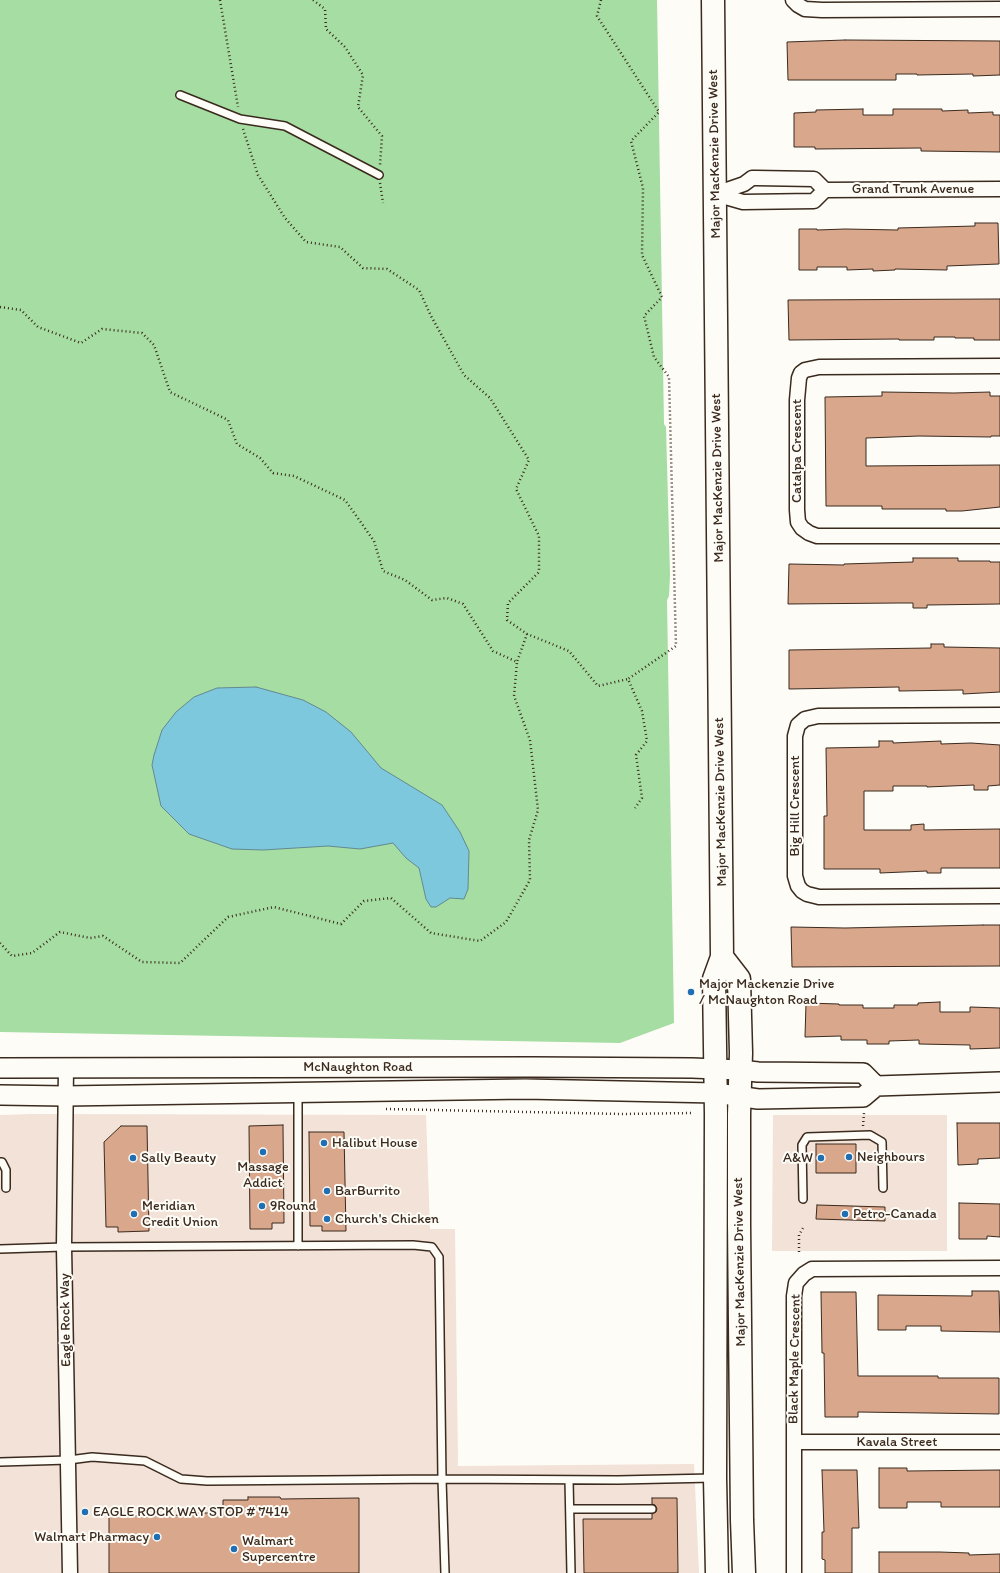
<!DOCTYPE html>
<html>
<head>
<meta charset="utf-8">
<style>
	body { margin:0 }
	canvas { display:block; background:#fdfcf7 }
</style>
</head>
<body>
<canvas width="1000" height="1573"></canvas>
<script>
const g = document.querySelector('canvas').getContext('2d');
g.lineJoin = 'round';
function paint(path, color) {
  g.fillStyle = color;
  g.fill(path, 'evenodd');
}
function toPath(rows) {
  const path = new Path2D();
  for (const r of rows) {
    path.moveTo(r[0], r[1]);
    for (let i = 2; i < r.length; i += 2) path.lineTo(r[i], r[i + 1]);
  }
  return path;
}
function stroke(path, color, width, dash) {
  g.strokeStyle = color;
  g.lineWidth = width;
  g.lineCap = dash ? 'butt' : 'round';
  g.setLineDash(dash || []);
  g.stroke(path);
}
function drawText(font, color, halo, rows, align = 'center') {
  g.font = font + ' Itim,sans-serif';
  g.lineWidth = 4;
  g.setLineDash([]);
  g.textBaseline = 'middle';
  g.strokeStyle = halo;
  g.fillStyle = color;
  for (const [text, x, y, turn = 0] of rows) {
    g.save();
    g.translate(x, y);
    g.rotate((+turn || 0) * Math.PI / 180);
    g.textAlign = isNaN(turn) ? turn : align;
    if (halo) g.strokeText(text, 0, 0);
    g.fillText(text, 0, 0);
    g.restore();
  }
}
paint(toPath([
	[31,1114,426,1115,430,1229,455,1229,458,1466,694,1464,699,1573,0,1573,0,1115],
	[773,1115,947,1115,947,1251,772,1251]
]), '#f2e2d7');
paint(toPath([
	[0,0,657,0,664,424,666,427,670,575,669,596,667,600,674,1023,620,1043,0,1032]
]), '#a5dda2');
const water = toPath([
	[256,687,303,700,326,712,351,732,381,768,442,805,460,832,469,851,468,889,464,899,450,898,436,907,431,907,426,899,419,868,406,858,393,843,360,849,328,846,263,850,232,849,189,834,161,806,152,765,154,755,162,730,176,712,194,697,217,688,256,687]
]);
paint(water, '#7ec8de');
stroke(water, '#638991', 1);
const building = toPath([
	[845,40,1000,41,1000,75,973,76,973,74,917,75,917,74,896,74,896,80,788,80,787,42,845,40],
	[863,109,863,115,893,115,893,109,942,109,942,111,968,110,968,113,993,112,993,115,1000,115,1000,152,921,151,921,148,815,149,815,147,794,147,794,113,816,112,816,110,863,109],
	[975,223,998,223,999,264,947,266,947,270,895,269,895,270,873,271,873,269,847,270,847,267,817,267,817,270,799,270,799,229,817,229,817,230,845,229,898,230,898,228,975,226,975,223],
	[1000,299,1000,340,974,340,974,338,955,338,955,337,934,337,934,340,899,340,899,339,789,340,788,300,1000,299],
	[882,392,954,393,990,392,990,396,1000,396,1000,436,991,436,991,437,919,436,866,438,866,466,1000,465,1000,507,962,511,946,511,946,509,882,509,882,506,826,506,825,397,882,396,882,392],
	[913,558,958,558,958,561,990,561,990,562,1000,562,1000,604,927,605,927,608,913,608,913,603,898,603,788,604,789,564,844,565,844,564,913,562,913,558],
	[931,644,944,644,944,647,1000,648,1000,692,963,694,963,690,899,691,899,687,789,689,789,650,931,648,931,644],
	[879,741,893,741,893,743,941,741,941,744,971,743,1000,745,1000,785,988,786,988,790,974,790,974,785,927,787,927,786,893,786,893,791,864,791,864,830,911,830,911,825,924,824,924,830,1000,829,1000,868,941,868,941,873,927,873,927,871,880,873,880,869,824,869,824,816,827,816,826,748,879,747,879,741],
	[983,925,1000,925,1000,966,792,967,791,927,845,928,983,925],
	[940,1002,940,1012,970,1012,970,1007,1000,1008,1000,1048,970,1049,970,1045,919,1044,919,1040,889,1041,889,1044,867,1044,867,1040,841,1040,841,1036,805,1037,806,1003,839,1004,839,1005,863,1005,863,1008,894,1008,894,1005,918,1005,918,1003,940,1002],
	[957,1123,1000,1123,1000,1158,978,1159,978,1164,958,1165,957,1123],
	[283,1125,284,1223,272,1223,272,1229,250,1229,249,1126,283,1125],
	[121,1126,147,1126,149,1231,118,1232,118,1227,106,1227,104,1142,121,1126],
	[309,1132,344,1132,346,1231,322,1231,322,1226,310,1226,309,1132],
	[816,1144,856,1144,856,1173,816,1173,816,1144],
	[959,1203,1000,1204,1000,1237,987,1236,987,1239,959,1239,959,1203],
	[817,1205,885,1207,885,1221,816,1219,817,1205],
	[972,1291,999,1291,1000,1332,941,1331,941,1326,906,1326,906,1330,878,1330,878,1295,972,1296,972,1291],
	[821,1292,856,1292,858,1376,938,1376,938,1378,999,1378,999,1414,858,1412,858,1417,825,1417,824,1353,822,1353,821,1292],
	[879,1468,907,1468,907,1471,1000,1470,1000,1507,941,1507,941,1502,907,1502,907,1508,879,1508,879,1468],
	[822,1470,857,1470,859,1528,852,1528,852,1573,825,1573,825,1560,822,1559,822,1532,824,1532,822,1470],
	[248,1497,280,1497,281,1499,359,1498,359,1573,109,1573,109,1516,193,1515,193,1513,210,1513,210,1507,223,1507,223,1500,248,1500,248,1497],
	[652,1498,677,1498,678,1573,584,1573,583,1519,652,1519,652,1514,656,1512,657,1509,655,1505,652,1504,652,1498],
	[879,1552,940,1552,969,1553,969,1555,1000,1554,1000,1573,879,1573,879,1552]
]);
paint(building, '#d9a78c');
stroke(building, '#3b2a1e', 1);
const lane = toPath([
	[180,95,240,119,285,126,379,175],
	[0,1162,2,1162,6,1170,6,1188],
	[803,1199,802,1145,807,1137,870,1135,882,1142,883,1188],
	[298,1246,298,1092],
	[0,1249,64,1247,413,1245,432,1247,439,1257,442,1479,445,1573],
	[0,1462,69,1460,92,1457,145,1461,181,1479,207,1481,442,1479,618,1480,713,1478],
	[569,1480,571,1573],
	[570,1509,652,1509]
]);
const street = toPath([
	[793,0,798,5,805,9,822,10,1000,9],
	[715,194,744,184,752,178,756,178,814,179,825,190,1000,189],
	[715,194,743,202,814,201,825,190],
	[1000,366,819,367,805,370,801,373,799,378,797,400,797,510,798,522,802,528,809,533,817,536,1000,536],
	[1000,715,818,716,805,719,798,725,795,736,795,876,798,886,802,891,807,894,819,897,1000,896],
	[66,1067,64,1247,70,1573],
	[794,1442,1000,1442],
	[794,1573,794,1296,796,1283,804,1274,812,1269,1000,1268]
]);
const secondary = toPath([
	[0,1068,532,1067,692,1068,740,1070,758,1072,863,1073,876,1086],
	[0,1095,65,1096,525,1089,716,1093,758,1099,863,1097,876,1086,1000,1082]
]);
const primary = toPath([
	[713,0,722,957,714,979,716,1114,715,1478,717,1573],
	[722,957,739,979,741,1053,739,1114,739,1224,742,1520,744,1573]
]);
stroke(lane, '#3b2a1e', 10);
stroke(street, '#3b2a1e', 17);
stroke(secondary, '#3b2a1e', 22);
stroke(primary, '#3b2a1e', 25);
stroke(toPath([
	[220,0,238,107],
	[313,0,325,9,326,29,345,47,363,75,358,107,382,136,380,165],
	[601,0,597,16,659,112,631,141,643,188,642,255,662,297,644,316,654,357,669,377,676,646,628,679,642,711,647,741,636,755,642,798,635,808],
	[243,129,258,175,285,218,306,242,340,247,363,268,387,269,419,290,431,316,464,375,490,398,529,460,516,489,539,536,539,572,508,603,507,620,527,634,569,651,598,686,628,679],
	[380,183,383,203],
	[0,307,21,310,38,327,81,343,102,329,142,333,154,345,170,392,228,420,237,444,260,458,273,473,294,476,345,500,374,541,383,571,405,580,432,600,447,598,463,604,493,651,517,662,527,634],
	[0,943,12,956,32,953,60,932,90,938,103,936,142,962,180,963,228,917,274,907,341,924,364,901,391,898,431,933,480,941,506,922,530,880,529,840,538,810,530,740,514,696,517,662],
	[386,1109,622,1114,693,1113],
	[863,1126,864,1113],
	[799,1252,799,1235,803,1228]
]), '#3b2a1e', 2.5, [1, 3]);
stroke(lane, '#fdfcf7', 7);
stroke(street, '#fdfcf7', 14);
stroke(secondary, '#fdfcf7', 19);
stroke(primary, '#fdfcf7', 22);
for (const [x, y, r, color] of [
	[691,992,4,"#1f6fb2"],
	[324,1143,4,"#1f6fb2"],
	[263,1152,4,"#1f6fb2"],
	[849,1157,4,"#1f6fb2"],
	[133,1158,4,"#1f6fb2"],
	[821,1158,4,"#1f6fb2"],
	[327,1191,4,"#1f6fb2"],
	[262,1206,4,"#1f6fb2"],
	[134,1214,4,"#1f6fb2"],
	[845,1214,4,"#1f6fb2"],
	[327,1219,4,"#1f6fb2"],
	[85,1512,4,"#1f6fb2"],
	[157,1537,4,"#1f6fb2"],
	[234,1549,4,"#1f6fb2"]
]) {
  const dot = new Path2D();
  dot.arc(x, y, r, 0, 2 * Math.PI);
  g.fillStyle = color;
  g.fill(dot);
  stroke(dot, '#fdfcf7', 1.5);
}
drawText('14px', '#3b2a1e', '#fdfcf7', [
	["Major MacKenzie Drive West",715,154,-91],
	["Grand Trunk Avenue",913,189],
	["Catalpa Crescent",797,451,-90],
	["Major MacKenzie Drive West",718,478,-91],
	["Major MacKenzie Drive West",721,802,-91],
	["Big Hill Crescent",795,806,-90],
	["McNaughton Road",358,1067],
	["Major MacKenzie Drive West",740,1262,-91],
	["Eagle Rock Way",66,1320,-91],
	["Black Maple Crescent",795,1359,-89],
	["Kavala Street",897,1442]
]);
drawText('14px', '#3b2a1e', '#fdfcf7', [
	["Major Mackenzie Drive",699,984],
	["/ McNaughton Road",699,1000],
	["Halibut House",332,1143],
	["Neighbours",857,1157],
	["Sally Beauty",141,1158],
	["A&W",813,1158,"right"],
	["Massage",263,1167,"center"],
	["Addict",263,1183,"center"],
	["BarBurrito",335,1191],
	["Meridian",142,1206],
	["Credit Union",142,1222],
	["9Round",270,1206],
	["Petro-Canada",853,1214],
	["Church's Chicken",335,1219],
	["EAGLE ROCK WAY STOP # 7414",93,1512],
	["Walmart Pharmacy",149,1537,"right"],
	["Walmart",242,1541],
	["Supercentre",242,1557]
], 'left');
</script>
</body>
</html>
